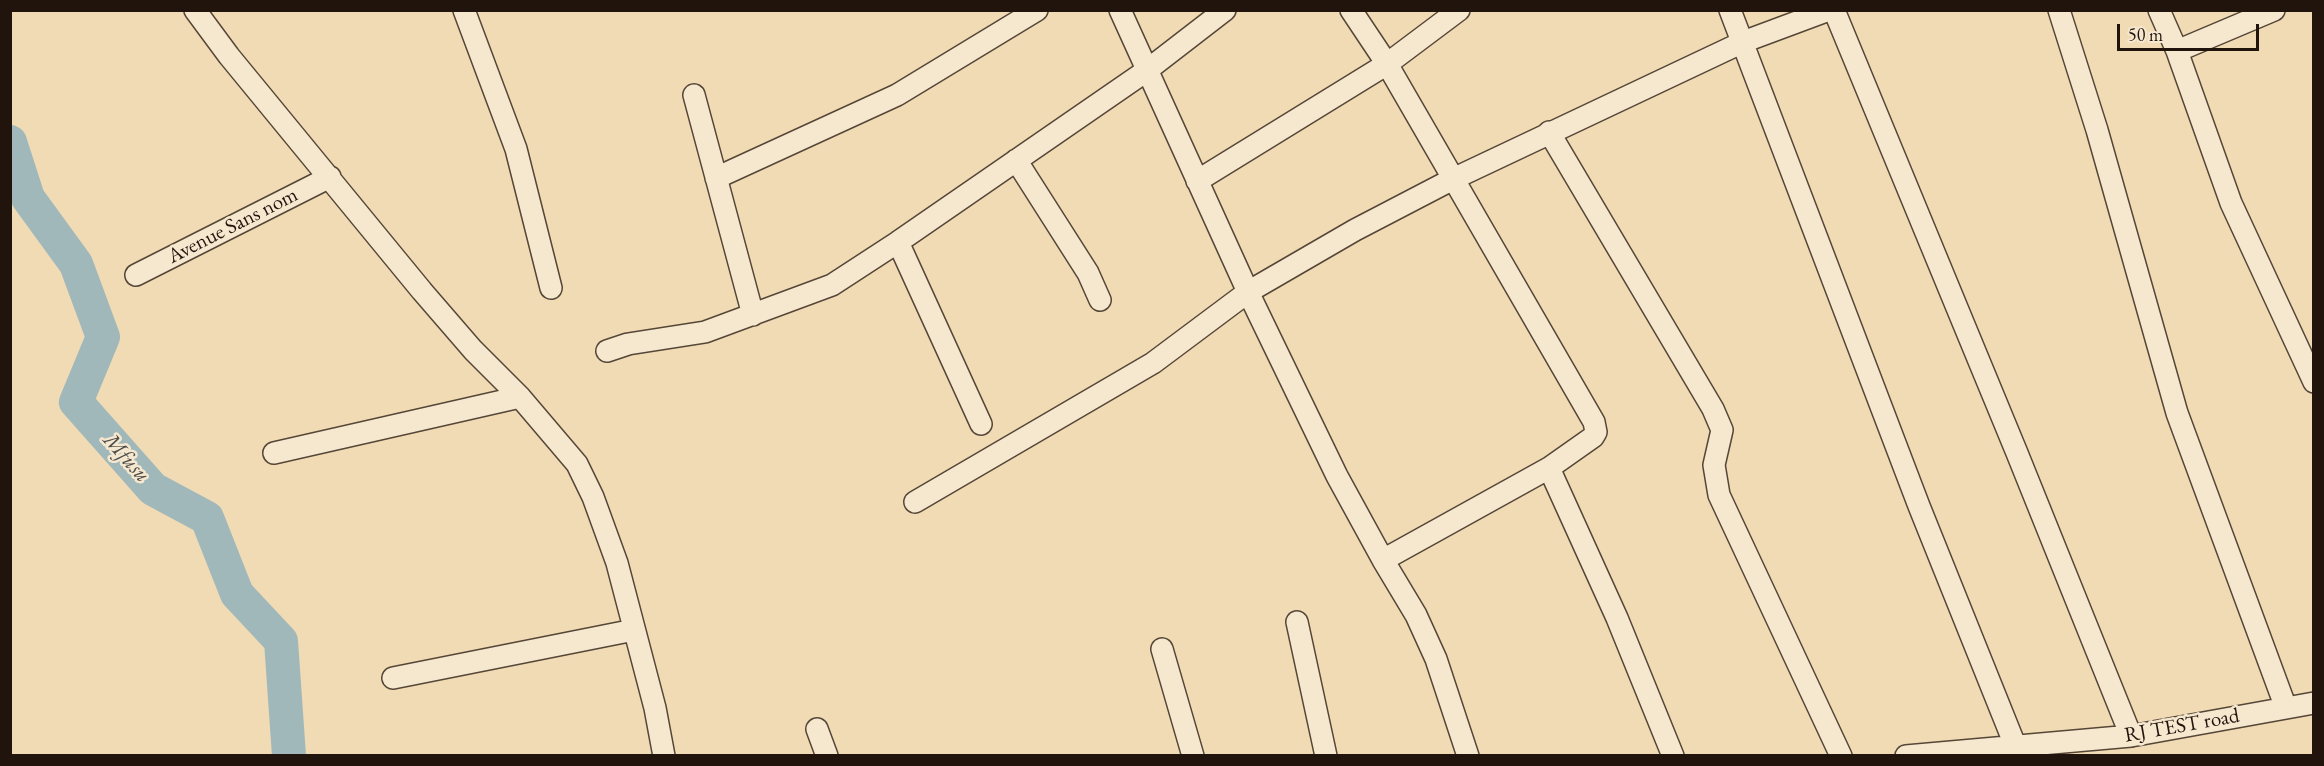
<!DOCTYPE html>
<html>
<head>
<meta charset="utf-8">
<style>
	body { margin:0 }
	#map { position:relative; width:2324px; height:766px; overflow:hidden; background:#f1dbb5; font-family:"EB Garamond",serif }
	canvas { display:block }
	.frame { position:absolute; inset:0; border:12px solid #21140d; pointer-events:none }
	.scale { position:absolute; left:2117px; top:24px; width:142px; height:27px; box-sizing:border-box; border:3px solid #21140d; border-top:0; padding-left:8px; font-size:18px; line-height:21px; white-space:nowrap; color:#21140d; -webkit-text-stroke:4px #f6e8cf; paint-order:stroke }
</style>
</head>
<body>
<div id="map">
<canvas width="2324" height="766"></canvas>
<div class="frame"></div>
<div class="scale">50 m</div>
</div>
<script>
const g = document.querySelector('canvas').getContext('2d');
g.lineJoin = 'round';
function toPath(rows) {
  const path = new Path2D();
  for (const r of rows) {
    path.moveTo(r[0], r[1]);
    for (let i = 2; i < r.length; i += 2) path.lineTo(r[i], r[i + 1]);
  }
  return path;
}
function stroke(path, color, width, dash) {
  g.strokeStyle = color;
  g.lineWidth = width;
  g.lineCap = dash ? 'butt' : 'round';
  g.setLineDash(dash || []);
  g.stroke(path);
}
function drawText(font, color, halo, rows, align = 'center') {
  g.font = font + ' "EB Garamond",serif';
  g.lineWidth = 5;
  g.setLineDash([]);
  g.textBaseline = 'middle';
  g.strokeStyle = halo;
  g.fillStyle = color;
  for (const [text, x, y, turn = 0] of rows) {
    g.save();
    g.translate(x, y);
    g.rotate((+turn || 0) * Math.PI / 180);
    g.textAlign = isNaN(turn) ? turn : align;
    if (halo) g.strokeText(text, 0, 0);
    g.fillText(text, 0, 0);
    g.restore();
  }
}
stroke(toPath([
	[10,142,28,198,76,264,103,337,76,402,153,489,207,518,237,594,281,641,289,756]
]), '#a1b8ba', 34);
const street = toPath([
	[195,10,229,56,422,291,473,350,520,397,577,464,593,497,617,563,655,708,664,756],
	[464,10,516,149,551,288],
	[1120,10,1248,292,1337,476,1383,560,1416,615,1436,659,1468,756],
	[1351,10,1387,64,1594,422,1596,432,1593,437,1549,468,1383,560],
	[1730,10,1919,506,2015,745],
	[1834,10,2017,453,2131,736],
	[2059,10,2097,130,2177,413,2286,708],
	[2159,10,2177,51,2231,203,2314,382],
	[2177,51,2274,10],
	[694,95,753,315],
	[1549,132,1713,409,1722,430,1714,465,1719,495,1841,756],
	[1016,160,1088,273,1100,300],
	[716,178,897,95,1037,10],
	[1197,181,1387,64,1459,10],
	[898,242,981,424],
	[136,275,330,177],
	[607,351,628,344,705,332,832,285,898,242,1146,71,1225,10],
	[274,453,520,397],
	[1549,468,1617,618,1673,756],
	[915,502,1153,363,1248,292,1355,230,1453,179,1743,42,1829,10],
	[1297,622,1326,756],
	[1162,649,1193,756],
	[393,678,634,630],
	[817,729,827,756],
	[1906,756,2131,736,2314,703]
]);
stroke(street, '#554637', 24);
stroke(street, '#f6e8cf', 21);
drawText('21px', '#21140d', '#f6e8cf', [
	["Avenue Sans nom",233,226,-27],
	["RJ TEST road",2182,726,-10]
]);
drawText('italic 22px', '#4e4d4a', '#f6e8cf', [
	["Mfusu",126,458,48]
]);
</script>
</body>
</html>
